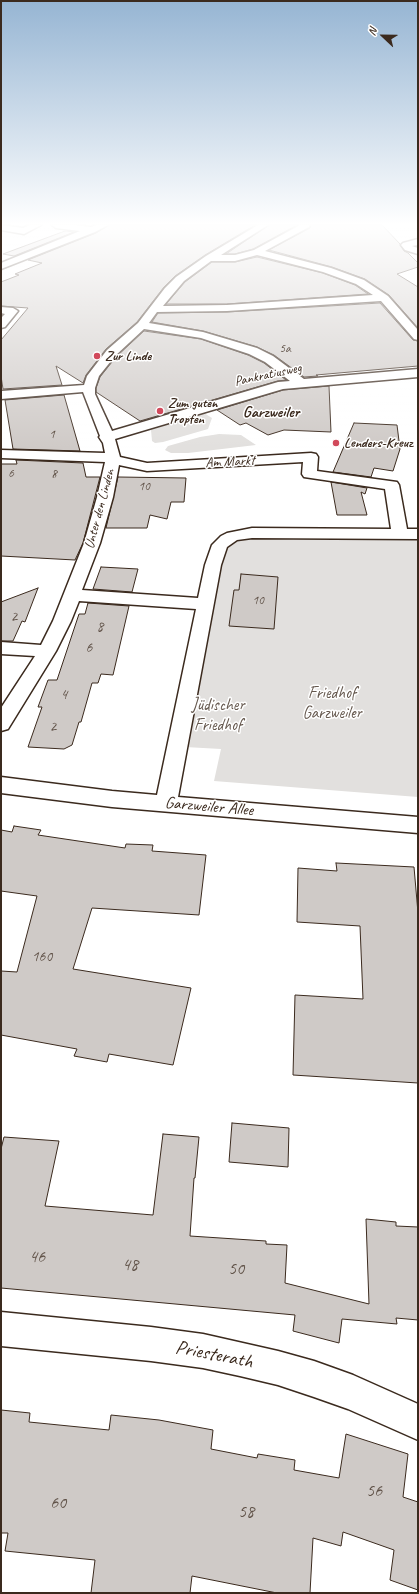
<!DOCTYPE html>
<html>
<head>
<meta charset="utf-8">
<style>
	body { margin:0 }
	#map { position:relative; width:419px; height:1594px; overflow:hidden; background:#fff; font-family:Caveat,sans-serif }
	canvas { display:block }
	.frame { position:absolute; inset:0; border:2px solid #3b2a1e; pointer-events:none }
	.north { position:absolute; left:363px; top:16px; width:40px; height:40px; -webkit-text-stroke:3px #fff; paint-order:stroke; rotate:292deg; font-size:11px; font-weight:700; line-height:16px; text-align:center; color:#3b2a1e }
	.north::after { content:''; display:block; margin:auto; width:14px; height:18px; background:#3b2a1e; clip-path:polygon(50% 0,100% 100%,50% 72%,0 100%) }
</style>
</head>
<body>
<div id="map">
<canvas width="419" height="1594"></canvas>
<div class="frame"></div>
<div class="north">N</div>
</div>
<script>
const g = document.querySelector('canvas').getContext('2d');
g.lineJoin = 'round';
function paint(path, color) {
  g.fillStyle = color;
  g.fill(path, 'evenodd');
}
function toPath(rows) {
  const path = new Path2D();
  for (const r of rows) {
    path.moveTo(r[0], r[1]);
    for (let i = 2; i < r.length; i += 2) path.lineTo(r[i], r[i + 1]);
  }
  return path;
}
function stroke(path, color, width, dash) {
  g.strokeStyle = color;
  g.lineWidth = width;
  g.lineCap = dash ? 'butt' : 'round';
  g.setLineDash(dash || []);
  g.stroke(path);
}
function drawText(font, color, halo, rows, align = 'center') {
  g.font = font + ' Caveat,sans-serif';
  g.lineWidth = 3;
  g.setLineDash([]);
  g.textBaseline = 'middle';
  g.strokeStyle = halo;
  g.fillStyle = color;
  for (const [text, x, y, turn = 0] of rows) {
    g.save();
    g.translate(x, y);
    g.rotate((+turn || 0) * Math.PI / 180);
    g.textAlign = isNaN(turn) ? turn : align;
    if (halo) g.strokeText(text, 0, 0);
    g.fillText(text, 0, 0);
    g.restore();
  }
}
paint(toPath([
	[204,413,212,418,208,429,163,442,155,443,152,441,151,430],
	[219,434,241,435,256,445,188,453,171,453,165,450,168,446,200,437],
	[237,538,418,538,418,797,214,781,221,749,185,747,222,552]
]), '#e2e0de');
const building = toPath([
	[109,225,255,225,205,255,175,276,164,287,137,322,106,349,86,375,83,383,56,366,62,385,3,389,1,376,1,340,28,308,1,306,1,282,19,275,15,274,42,263,28,260,96,233,109,225],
	[269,225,297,225,253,249,235,254,226,254,269,225],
	[311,225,382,225,400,244,404,251,408,253,418,263,418,267,397,274,418,287,418,328,389,295,365,279,332,267,269,250,310,228,311,225],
	[65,231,74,232,14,256,3,254,65,231],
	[257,257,323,273,355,285,368,294,227,304,166,304,185,282,212,262,235,262,257,257],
	[380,303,413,340,418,341,418,366,316,375,318,376,304,377,274,355,257,347,203,331,152,322,158,313,227,312,380,303],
	[144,331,201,339,248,355,264,363,286,380,278,381,140,421,96,392,96,388,100,377,116,357,144,331],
	[329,386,331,432,284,430,268,435,246,423,240,425,217,410,283,390,329,386],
	[64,395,80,451,13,449,5,400,64,395],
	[354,423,397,425,400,449,393,471,374,468,371,477,333,472,354,423],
	[16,460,83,463,86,477,100,477,83,543,75,560,1,556,1,464,17,464,16,460],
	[118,477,186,478,184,502,171,502,167,519,150,515,147,528,106,528,118,477],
	[331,482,367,488,365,494,361,492,367,515,337,515,331,482],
	[101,567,138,569,132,592,93,589,101,567],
	[241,574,278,577,274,629,229,626,234,590,239,590,241,574],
	[38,588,25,622,22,621,13,641,1,641,1,602,38,588],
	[88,603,129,606,113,675,101,674,98,683,92,683,81,722,79,722,72,745,64,749,28,747,42,707,38,707,48,680,57,680,79,614,85,614,88,603],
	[14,826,41,830,38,835,125,848,126,844,153,845,152,851,206,855,199,915,92,908,73,969,191,988,173,1065,109,1054,107,1062,74,1056,77,1049,1,1035,1,971,17,972,37,896,1,891,1,830,12,832,14,826],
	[336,863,414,867,418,913,418,1083,293,1075,295,995,363,999,360,926,297,922,298,868,337,871,336,863],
	[232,1123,289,1128,288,1167,229,1162,232,1123],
	[163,1134,199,1137,195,1178,194,1178,190,1236,266,1241,266,1244,287,1245,285,1283,369,1304,366,1219,396,1222,396,1226,418,1227,418,1320,396,1318,397,1324,342,1319,339,1343,293,1331,295,1315,1,1288,1,1149,4,1137,59,1141,45,1206,153,1215,163,1134],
	[1,1410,30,1413,29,1422,109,1430,111,1415,159,1420,213,1430,211,1449,257,1458,258,1454,295,1460,294,1470,339,1478,346,1434,408,1454,403,1497,418,1502,418,1590,390,1580,394,1550,343,1532,341,1546,313,1538,310,1593,277,1593,192,1576,190,1593,91,1593,95,1560,5,1551,8,1533,1,1533,1,1410]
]);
paint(building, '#cfcac7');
stroke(building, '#3b2a1e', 1);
const minor = toPath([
	[1,225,23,228,30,225,41,225,24,234,1,230,1,225],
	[52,225,74,225,91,227,97,225,108,225,95,232,1,269,1,263,80,231,56,228,52,225],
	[258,225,268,225,221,255,235,255,254,250,300,225,310,225,309,227,265,251,331,268,364,280,388,296,418,330,418,340,414,339,381,301,227,311,157,312,149,323,203,332,257,348,273,356,304,379,418,369,418,377,283,389,115,439,120,457,147,463,311,453,316,454,318,457,317,471,397,482,399,485,407,529,418,529,418,539,252,538,237,540,227,547,221,565,178,797,418,817,418,833,112,807,1,793,1,777,112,791,157,795,196,609,79,601,71,621,56,651,8,729,1,731,1,708,35,656,1,654,1,642,41,645,53,621,84,543,97,497,105,462,1,458,1,450,105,453,103,443,99,437,100,436,83,392,1,399,1,391,84,385,87,376,107,350,138,323,165,288,176,277,206,256,258,225],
	[257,255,323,272,356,284,373,295,227,305,163,306,184,281,211,261,235,261,257,255],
	[144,329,201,338,249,354,265,362,290,381,278,382,112,431,95,394,95,388,99,376,115,356,144,329],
	[303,462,302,474,304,477,385,489,391,529,252,528,227,533,221,536,212,545,205,565,198,598,82,590,100,543,113,497,119,465,147,471,303,462],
	[418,239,418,245,412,246,418,248,418,254,405,250,401,245,403,243,418,239],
	[1,307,13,308,18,311,5,327,1,328,1,318,5,314,1,313,1,307],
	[1,1312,151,1327,203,1334,278,1351,314,1361,353,1375,418,1404,418,1440,348,1409,314,1397,278,1385,240,1376,203,1368,151,1361,1,1346,1,1312]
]);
stroke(minor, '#3b2a1e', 3);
paint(minor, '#fff');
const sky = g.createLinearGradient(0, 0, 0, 448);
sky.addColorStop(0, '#96b5d3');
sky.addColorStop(0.5, '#fff');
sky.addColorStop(1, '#ffffff00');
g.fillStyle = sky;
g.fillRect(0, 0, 419, 448);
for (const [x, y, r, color] of [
	[97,356,4,"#d1495b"],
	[160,411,4,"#d1495b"],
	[336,443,4,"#d1495b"]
]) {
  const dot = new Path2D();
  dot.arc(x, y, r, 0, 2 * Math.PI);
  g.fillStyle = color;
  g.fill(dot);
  stroke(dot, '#fff', 1.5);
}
drawText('13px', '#605248', null, [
	["5a",285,349],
	["1",52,435],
	["6",11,474],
	["8",54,475],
	["10",144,487],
	["10",258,601]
]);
drawText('bold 14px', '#3b2a1e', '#fff', [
	["Zur Linde",105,356],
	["Zum guten",168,403],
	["Tropfen",168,419],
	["Lenders-Kreuz",344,443]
], 'left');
drawText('14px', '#3b2a1e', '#fff', [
	["Pankratiusweg",268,375,-12],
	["Am Markt",230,462,-3],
	["Unter den Linden",100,509,-75]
]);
drawText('15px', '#605248', null, [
	["2",14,617],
	["8",100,627],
	["6",89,648],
	["4",64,695],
	["2",53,727],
	["160",42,957]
]);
drawText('bold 16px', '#3b2a1e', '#fff', [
	["Garzweiler",271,413]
]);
drawText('17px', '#65584e', '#fff', [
	["Friedhof",332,694],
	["Garzweiler",332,714],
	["Jüdischer",218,706],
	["Friedhof",218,726]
]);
drawText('17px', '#3b2a1e', '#fff', [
	["Garzweiler Allee",209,807,5]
]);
drawText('18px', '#605248', null, [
	["46",37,1257],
	["48",130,1265],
	["50",236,1269],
	["56",374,1491],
	["60",58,1503],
	["58",246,1512]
]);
drawText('20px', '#3b2a1e', '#fff', [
	["Priesterath",214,1355,11]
]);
</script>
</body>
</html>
